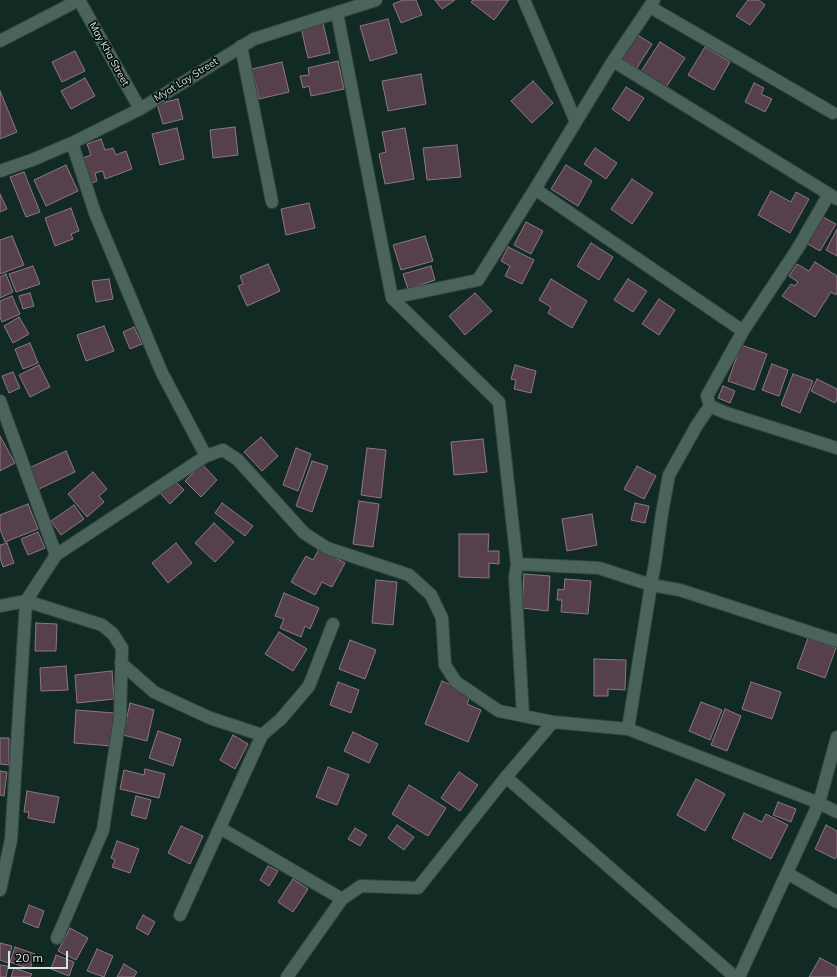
<!DOCTYPE html>
<html>
<head>
<meta charset="utf-8">
<style>
	body { margin:0 }
	#map { position:relative; width:837px; height:977px; overflow:hidden; background:#112a23; font-family:Mulish,sans-serif }
	canvas { display:block }
	.scale { position:absolute; left:8px; top:951px; width:60px; height:18px; box-sizing:border-box; border:2px solid #d5e4df; border-top:0; padding-left:5px; font-size:12px; line-height:14px; white-space:nowrap; color:#d5e4df; -webkit-text-stroke:3px #06100d; paint-order:stroke }
</style>
</head>
<body>
<div id="map">
<canvas width="837" height="977"></canvas>
<div class="scale">20 m</div>
</div>
<script>
const g = document.querySelector('canvas').getContext('2d');
g.lineJoin = 'round';
function paint(path, color) {
  g.fillStyle = color;
  g.fill(path, 'evenodd');
}
function toPath(rows) {
  const path = new Path2D();
  for (const r of rows) {
    path.moveTo(r[0], r[1]);
    for (let i = 2; i < r.length; i += 2) path.lineTo(r[i], r[i + 1]);
  }
  return path;
}
function stroke(path, color, width, dash) {
  g.strokeStyle = color;
  g.lineWidth = width;
  g.lineCap = dash ? 'butt' : 'round';
  g.setLineDash(dash || []);
  g.stroke(path);
}
function drawText(font, color, halo, rows, align = 'center') {
  g.font = font + ' Mulish,sans-serif';
  g.lineWidth = 3.5;
  g.setLineDash([]);
  g.textBaseline = 'middle';
  g.strokeStyle = halo;
  g.fillStyle = color;
  for (const [text, x, y, turn = 0] of rows) {
    g.save();
    g.translate(x, y);
    g.rotate((+turn || 0) * Math.PI / 180);
    g.textAlign = isNaN(turn) ? turn : align;
    if (halo) g.strokeText(text, 0, 0);
    g.fillText(text, 0, 0);
    g.restore();
  }
}
const building = toPath([
	[403,0,416,0,422,15,401,23,393,4,403,0],
	[435,0,455,0,442,9,435,0],
	[473,0,509,0,494,20,471,2,473,0],
	[748,0,759,0,765,5,750,25,736,16,748,0],
	[388,19,397,53,370,61,360,26,388,19],
	[323,23,330,53,308,58,301,28,323,23],
	[636,34,652,44,637,68,621,58,636,34],
	[660,42,685,58,665,89,640,73,660,42],
	[705,47,730,62,714,90,688,75,705,47],
	[75,51,85,71,62,82,52,62,75,51],
	[338,61,344,89,311,96,309,86,303,88,300,76,309,75,308,68,338,61],
	[282,62,289,92,259,99,252,69,282,62],
	[421,74,426,104,388,111,382,81,421,74],
	[85,78,95,96,71,109,61,91,85,78],
	[533,81,553,103,532,123,511,101,533,81],
	[754,83,764,88,761,94,772,99,765,112,745,102,754,83],
	[626,87,644,98,629,121,612,109,626,87],
	[0,91,17,132,0,139,0,91],
	[178,99,183,119,163,124,157,104,178,99],
	[235,127,238,155,213,158,210,130,235,127],
	[177,128,184,159,160,165,152,134,177,128],
	[405,128,414,179,385,184,379,154,386,152,382,132,405,128],
	[101,139,105,150,113,148,116,155,126,151,132,169,105,179,103,171,95,173,97,181,89,184,80,159,91,155,87,144,101,139],
	[457,145,461,177,427,180,423,148,457,145],
	[595,148,617,163,606,179,584,164,595,148],
	[66,165,78,191,46,206,34,180,66,165],
	[566,165,592,181,578,206,551,189,566,165],
	[24,172,40,212,26,217,10,177,24,172],
	[632,179,653,193,632,224,611,209,632,179],
	[771,191,791,202,796,192,809,199,790,233,758,215,771,191],
	[0,194,7,209,0,212,0,194],
	[309,203,315,228,286,235,281,209,309,203],
	[71,208,79,231,71,234,73,239,55,246,45,218,71,208],
	[821,216,836,224,820,251,806,243,821,216],
	[526,222,543,231,531,254,514,245,526,222],
	[837,229,837,256,826,250,837,229],
	[12,236,24,265,0,274,0,240,12,236],
	[425,236,433,261,401,270,393,245,425,236],
	[591,243,613,257,599,280,577,266,591,243],
	[508,247,534,260,522,284,505,276,510,266,501,261,508,247],
	[815,262,837,276,837,293,836,295,831,292,815,317,782,296,791,284,795,286,798,282,789,276,797,264,809,271,815,262],
	[268,264,280,291,247,306,238,286,243,284,240,276,268,264],
	[33,266,40,284,16,292,9,274,33,266],
	[431,266,435,280,408,289,403,274,431,266],
	[6,274,13,292,0,298,0,277,6,274],
	[109,279,113,299,96,302,92,281,109,279],
	[551,279,587,301,572,328,548,313,551,307,539,300,551,279],
	[628,279,647,291,633,312,614,300,628,279],
	[30,293,34,306,23,309,19,296,30,293],
	[475,293,492,311,465,335,449,316,475,293],
	[12,296,20,314,2,322,0,317,0,301,12,296],
	[659,299,675,310,659,335,642,324,659,299],
	[19,317,29,334,13,343,4,326,19,317],
	[104,326,114,351,86,361,77,335,104,326],
	[134,327,142,344,130,349,123,332,134,327],
	[30,343,38,363,23,369,15,349,30,343],
	[741,345,767,354,754,390,728,381,741,345],
	[772,364,788,370,779,396,762,390,772,364],
	[39,365,50,387,30,397,19,375,39,365],
	[515,365,536,371,531,393,514,389,516,380,511,379,515,365],
	[13,372,20,388,9,393,2,376,13,372],
	[793,374,813,381,800,413,781,405,793,374],
	[817,379,837,389,837,399,835,403,811,391,817,379],
	[723,386,735,391,730,403,718,398,723,386],
	[0,436,15,463,0,471,0,436],
	[261,437,278,456,262,471,244,452,261,437],
	[483,439,487,472,454,475,451,442,483,439],
	[296,448,311,454,298,491,283,485,296,448],
	[367,448,386,450,381,498,361,495,367,448],
	[66,451,75,472,39,489,29,468,66,451],
	[312,461,328,466,312,512,296,506,312,461],
	[202,464,217,480,201,497,185,481,202,464],
	[637,466,656,476,644,499,624,489,637,466],
	[93,472,107,489,99,496,104,502,87,517,68,494,93,472],
	[175,481,184,490,170,504,161,494,175,481],
	[359,501,379,504,373,547,353,544,359,501],
	[222,503,253,526,245,536,215,513,222,503],
	[635,503,649,506,645,523,631,520,635,503],
	[28,504,38,529,5,542,0,529,0,515,28,504],
	[74,505,84,519,61,535,51,521,74,505],
	[592,514,597,545,567,551,562,519,592,514],
	[214,523,234,542,215,562,195,543,214,523],
	[38,532,45,548,28,555,21,539,38,532],
	[459,534,489,534,488,551,499,551,499,564,489,563,489,578,459,577,459,534],
	[7,543,14,563,3,567,0,558,0,545,7,543],
	[176,543,192,563,168,583,152,563,176,543],
	[319,549,345,563,332,587,322,582,315,595,291,582,306,556,313,560,319,549],
	[524,574,550,576,548,611,522,608,524,574],
	[565,579,591,581,588,614,561,612,562,600,557,600,558,589,564,590,565,579],
	[376,580,397,582,393,625,372,623,376,580],
	[284,593,319,608,310,629,305,626,301,637,280,628,284,619,275,616,284,593],
	[36,623,57,624,56,651,35,651,36,623],
	[279,632,307,649,293,671,265,654,279,632],
	[808,638,836,648,825,678,797,668,808,638],
	[350,640,376,650,365,679,339,669,350,640],
	[594,659,626,660,625,690,608,689,608,696,594,696,594,659],
	[66,666,68,690,41,691,40,668,66,666],
	[112,671,114,699,77,703,75,675,112,671],
	[442,681,471,694,467,704,481,710,468,742,425,724,442,681],
	[338,682,359,690,351,713,330,705,338,682],
	[751,682,781,692,772,719,742,709,751,682],
	[701,702,722,710,710,740,689,731,701,702],
	[130,703,154,710,147,741,123,735,130,703],
	[725,709,741,716,727,751,711,745,725,709],
	[76,710,114,713,112,746,74,743,76,710],
	[158,731,181,739,173,766,149,758,158,731],
	[353,732,378,744,369,763,344,751,353,732],
	[233,735,248,744,235,769,220,760,233,735],
	[0,738,9,738,9,765,0,764,0,738],
	[328,767,349,775,337,805,316,797,328,767],
	[145,769,165,774,159,798,120,789,124,770,144,775,145,769],
	[0,771,7,772,4,796,0,795,0,771],
	[459,772,478,785,460,811,441,798,459,772],
	[696,779,725,794,705,831,677,815,696,779],
	[409,785,446,808,428,836,392,814,409,785],
	[27,791,59,797,54,823,28,818,29,812,24,812,27,791],
	[136,796,151,800,146,819,131,815,136,796],
	[778,802,796,809,791,822,773,815,778,802],
	[744,813,762,822,766,814,788,825,771,859,732,838,744,813],
	[397,825,414,837,404,850,388,838,397,825],
	[826,825,837,831,837,856,835,859,815,849,826,825],
	[181,826,203,836,190,864,168,853,181,826],
	[355,828,367,835,360,846,348,839,355,828],
	[117,841,139,849,130,873,112,867,115,860,111,858,117,841],
	[268,866,278,871,269,886,260,880,268,866],
	[293,879,308,889,293,912,278,902,293,879],
	[29,905,44,911,38,928,23,922,29,905],
	[143,915,155,922,148,935,136,928,143,915],
	[70,928,88,938,76,960,58,951,70,928],
	[0,943,12,946,8,963,0,960,0,943],
	[15,947,35,954,30,969,10,962,15,947],
	[97,949,113,956,104,977,87,971,97,949],
	[56,955,74,962,69,976,51,969,56,955],
	[820,958,837,967,837,977,809,977,820,958],
	[124,964,137,972,134,977,117,977,124,964],
	[0,965,8,966,6,977,0,977,0,965],
	[14,968,32,974,30,977,11,977,14,968]
]);
paint(building, '#56404b');
stroke(building, '#8f7784', 1);
const minor = toPath([
	[79,0,140,109],
	[524,0,576,122],
	[650,7,833,113],
	[337,13,392,298,499,402,517,564,515,577,523,716],
	[0,41,79,0],
	[241,46,272,202],
	[613,61,837,199],
	[72,143,95,213,162,373,206,456],
	[0,171,32,160,72,143,140,109,254,39,376,0],
	[535,189,743,331],
	[392,298,478,280,535,189,613,61,654,0],
	[0,401,56,555],
	[710,406,697,425,669,475,662,513,655,563,651,585,680,590,837,641],
	[710,406,707,396,743,331,798,248,829,194],
	[710,406,726,413,837,448],
	[517,564,599,568,651,585,628,729],
	[0,606,26,601,102,625,113,634,122,648,120,717,103,830,57,938],
	[121,663,154,692,210,718,262,735],
	[506,777,735,977],
	[220,828,342,899],
	[787,873,837,902],
	[0,890,11,840,26,601,56,555,206,456,223,450,238,460,304,533,327,548,409,575,431,595,442,618,445,665,456,682,499,711,553,722],
	[180,915,262,735,281,719,309,686,333,624],
	[287,977,342,899,361,886,418,888,506,777,553,722,628,729,819,803,837,812],
	[739,977,819,803,837,737]
]);
stroke(minor, '#33453f', 14);
stroke(minor, '#4a645c', 12);
drawText('10px', '#d5e4df', '#06100d', [
	["May Kha Street",109,54,61],
	["Myat Lay Street",186,80,-32]
]);
</script>
</body>
</html>
